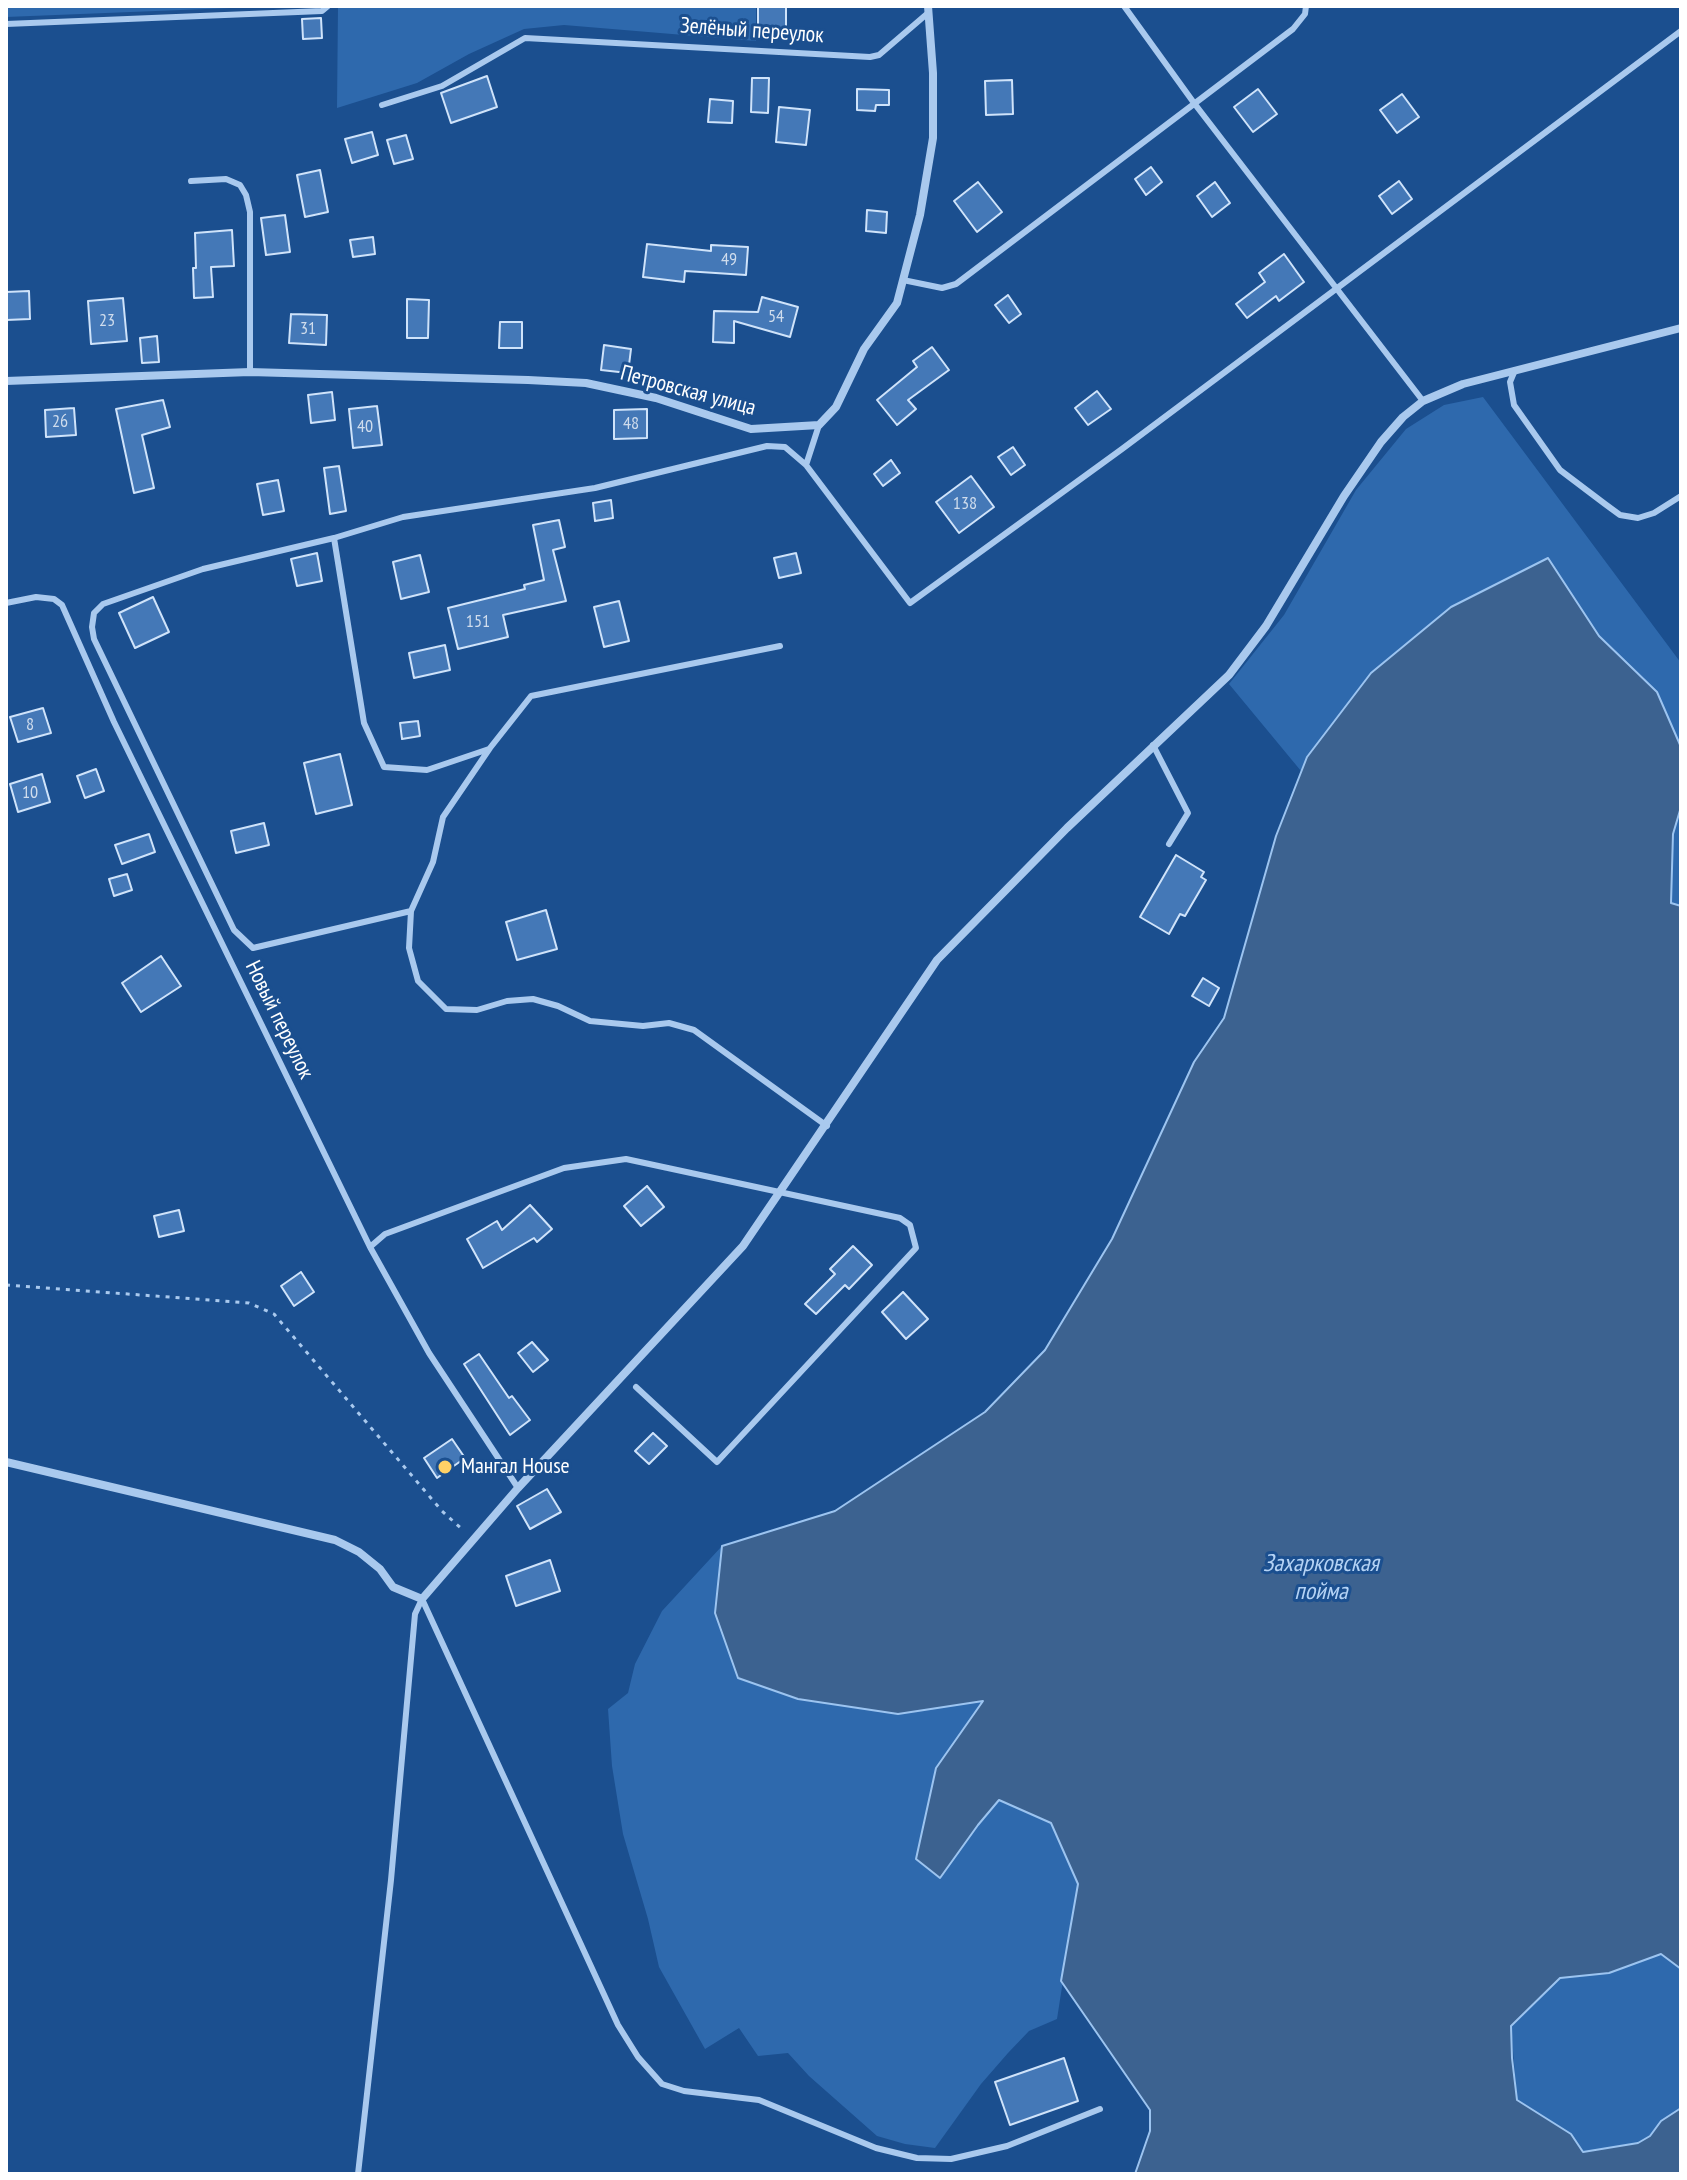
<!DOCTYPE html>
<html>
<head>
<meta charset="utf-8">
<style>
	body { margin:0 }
	#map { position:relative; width:1687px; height:2180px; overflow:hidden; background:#1b4f8f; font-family:"PT Sans Narrow",sans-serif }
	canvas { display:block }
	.frame { position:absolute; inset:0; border:8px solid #fff; pointer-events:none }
</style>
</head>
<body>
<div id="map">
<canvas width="1687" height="2180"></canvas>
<div class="frame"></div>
</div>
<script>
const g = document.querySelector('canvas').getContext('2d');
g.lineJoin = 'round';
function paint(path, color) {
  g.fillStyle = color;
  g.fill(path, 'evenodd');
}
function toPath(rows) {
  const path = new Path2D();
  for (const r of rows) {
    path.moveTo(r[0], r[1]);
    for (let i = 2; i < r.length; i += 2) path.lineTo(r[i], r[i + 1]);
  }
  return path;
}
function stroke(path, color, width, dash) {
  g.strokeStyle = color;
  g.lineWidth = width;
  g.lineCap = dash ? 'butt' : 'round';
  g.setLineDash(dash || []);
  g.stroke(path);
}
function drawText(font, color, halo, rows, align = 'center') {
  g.font = font + ' "PT Sans Narrow",sans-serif';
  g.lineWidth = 6;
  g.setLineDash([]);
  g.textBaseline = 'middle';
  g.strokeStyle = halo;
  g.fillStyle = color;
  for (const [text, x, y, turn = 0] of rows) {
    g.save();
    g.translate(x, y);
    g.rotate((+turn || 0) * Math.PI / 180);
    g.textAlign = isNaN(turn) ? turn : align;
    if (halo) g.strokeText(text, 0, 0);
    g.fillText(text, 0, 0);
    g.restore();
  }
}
paint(toPath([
	[6,6,281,6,6,17],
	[338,6,756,6,756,41,564,25,524,29,469,54,417,83,337,108],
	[1483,397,1681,663,1681,747,1657,692,1599,636,1547,559,1451,607,1371,673,1307,757,1301,771,1229,684,1284,615,1356,490,1406,429,1444,405],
	[1681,807,1681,906,1671,903,1673,834],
	[722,1546,715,1613,898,1714,983,1701,936,1768,978,1825,999,1800,1051,1823,1078,1884,1057,2019,1029,2031,1008,2053,981,2084,935,2148,905,2144,877,2136,809,2076,788,2053,758,2056,739,2028,705,2049,659,1967,648,1919,623,1834,612,1766,608,1709,628,1693,635,1664,662,1611],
	[1661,1954,1681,1969,1681,2108,1661,2121,1650,2136,1638,2143,1583,2153,1571,2134,1517,2100,1511,2026,1560,1978,1609,1973]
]), '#2e69ad');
const water = toPath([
	[1548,558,1599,636,1657,692,1681,747,1681,807,1673,834,1671,903,1681,906,1681,1969,1661,1954,1609,1973,1560,1978,1511,2026,1512,2058,1517,2100,1571,2134,1583,2152,1638,2143,1650,2136,1661,2121,1681,2108,1681,2174,1135,2174,1150,2131,1150,2110,1061,1981,1078,1884,1051,1823,999,1800,978,1825,940,1878,916,1859,936,1768,983,1701,898,1714,798,1699,738,1678,715,1613,722,1546,835,1511,985,1412,1045,1350,1112,1239,1194,1062,1224,1018,1276,836,1307,757,1371,673,1451,607,1548,558]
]);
paint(water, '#3c6290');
stroke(water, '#9cc4f0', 2);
const building = toPath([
	[758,6,786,6,786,29,758,29,758,6],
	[321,18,322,38,303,39,302,19,321,18],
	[487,76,497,107,451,123,441,93,487,76],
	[752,78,769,78,768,113,751,112,752,78],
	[1012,80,1013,114,986,115,985,81,1012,80],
	[857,89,889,90,889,105,876,105,875,111,857,110,857,89],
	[1258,89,1277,114,1253,132,1234,107,1258,89],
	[1402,94,1419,117,1397,133,1380,110,1402,94],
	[710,99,733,101,732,123,708,122,710,99],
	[779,107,810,110,806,145,776,142,779,107],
	[372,132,378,155,352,163,345,139,372,132],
	[406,135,413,159,394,164,387,140,406,135],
	[1151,167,1162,182,1146,195,1135,179,1151,167],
	[320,170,328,212,305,217,297,175,320,170],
	[1399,181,1412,199,1392,214,1379,196,1399,181],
	[978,182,1002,212,977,232,954,201,978,182],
	[1215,182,1230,203,1212,217,1197,196,1215,182],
	[867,210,887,212,886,233,866,231,867,210],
	[285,215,290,252,266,255,261,218,285,215],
	[232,230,234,266,211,267,213,297,194,298,193,268,196,268,195,233,232,230],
	[373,237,375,254,353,257,350,240,373,237],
	[647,244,711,251,711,245,748,247,746,275,685,271,684,282,643,277,647,244],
	[1284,254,1304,282,1279,301,1276,296,1247,318,1236,304,1265,282,1259,273,1284,254],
	[29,291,30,319,6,320,6,292,29,291],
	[1008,295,1021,314,1009,323,995,305,1008,295],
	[762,297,798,307,790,337,734,321,734,343,713,342,714,311,758,312,762,297],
	[123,298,127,341,91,344,88,301,123,298],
	[407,299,429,300,428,338,407,338,407,299],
	[291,314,327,315,326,345,289,343,291,314],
	[500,322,522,322,522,348,499,348,500,322],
	[157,336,159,362,142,363,140,338,157,336],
	[604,345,631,349,628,373,601,370,604,345],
	[932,347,949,370,908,400,916,409,897,425,877,400,917,367,913,361,932,347],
	[1097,391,1111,409,1088,425,1075,408,1097,391],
	[332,392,335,420,311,423,308,395,332,392],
	[163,400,170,427,142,435,154,488,134,493,116,409,163,400],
	[377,406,382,445,353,448,349,409,377,406],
	[74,408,76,435,46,437,45,410,74,408],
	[647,409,647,438,614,439,614,410,647,409],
	[1013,447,1025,465,1011,475,998,457,1013,447],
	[891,460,900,473,883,486,874,474,891,460],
	[339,466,346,511,330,514,324,468,339,466],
	[971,476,994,507,959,533,936,502,971,476],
	[278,480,284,511,263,515,257,484,278,480],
	[611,500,613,518,595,521,593,503,611,500],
	[559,520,565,547,553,550,566,601,503,615,508,637,458,649,448,608,525,589,524,585,544,580,533,525,559,520],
	[317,553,322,581,297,586,291,559,317,553],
	[796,553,801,573,779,578,774,558,796,553],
	[420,555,429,592,401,599,393,562,420,555],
	[153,597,169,632,135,648,119,613,153,597],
	[619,601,629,641,604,647,594,607,619,601],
	[445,645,450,670,414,678,409,653,445,645],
	[43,708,51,733,18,742,10,717,43,708],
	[418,721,420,736,402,739,400,723,418,721],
	[340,754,352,805,316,814,304,763,340,754],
	[96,769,104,791,85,798,77,776,96,769],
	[42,774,50,802,18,812,10,784,42,774],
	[264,823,269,845,236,853,231,831,264,823],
	[149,834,155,852,122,864,115,845,149,834],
	[1176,855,1204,872,1201,877,1206,880,1185,916,1180,914,1169,934,1140,917,1176,855],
	[127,874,132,890,114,896,109,879,127,874],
	[546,910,557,949,517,960,506,922,546,910],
	[161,956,181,986,141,1012,122,983,161,956],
	[1203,978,1219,988,1209,1006,1192,996,1203,978],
	[647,1186,664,1207,641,1226,624,1206,647,1186],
	[530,1205,552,1229,537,1242,534,1238,483,1268,467,1239,497,1221,502,1230,530,1205],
	[179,1210,184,1231,159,1237,154,1216,179,1210],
	[853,1246,872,1265,849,1289,845,1285,816,1314,805,1304,835,1274,830,1269,853,1246],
	[301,1272,314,1292,294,1306,281,1286,301,1272],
	[903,1292,928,1319,906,1339,882,1312,903,1292],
	[532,1342,548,1360,533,1372,518,1353,532,1342],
	[479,1354,509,1398,512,1396,530,1420,510,1435,464,1364,479,1354],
	[653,1433,667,1446,649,1464,635,1451,653,1433],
	[452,1439,465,1458,437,1478,424,1458,452,1439],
	[547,1489,561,1512,530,1529,517,1506,547,1489],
	[550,1560,560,1591,516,1606,506,1576,550,1560],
	[1064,2058,1078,2101,1010,2125,995,2082,1064,2058]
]);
paint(building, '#4478b7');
stroke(building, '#cfe3fa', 2);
stroke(toPath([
	[6,1285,249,1303,274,1314,442,1511,464,1531]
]), '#a9c9ee', 3, [4, 6]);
stroke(toPath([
	[1124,6,1194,103,1423,401],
	[6,24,322,11,328,6],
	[382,105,442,86,525,38,870,57,879,55,928,13],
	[191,181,226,179,240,185,246,195,250,212,250,372],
	[903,280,942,288,956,284,1293,29,1305,14,1306,6],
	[1515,370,1510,382,1514,405,1560,470,1605,504,1620,515,1638,518,1654,513,1681,496],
	[806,465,819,425],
	[334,538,364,723,384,767,427,770,489,749],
	[6,603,36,597,54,599,62,605,114,722,370,1247,429,1353,518,1488],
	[1153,745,1188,813,1169,844],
	[411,911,433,862,443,817,490,748,531,696,780,646],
	[827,1126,694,1030,669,1023,643,1026,590,1021,558,1006,533,999,507,1001,477,1010,446,1009,418,981,409,948,411,911,253,948,234,930,94,639,92,627,94,613,103,604,203,569,334,538,403,517,595,488,767,446,785,447,806,465,910,603,1122,449,1681,31],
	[370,1247,385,1234,564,1168,626,1159,900,1218,910,1225,916,1248,717,1462,636,1387],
	[422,1599,618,2025,638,2057,662,2084,684,2091,759,2100,876,2148,917,2158,951,2159,1007,2146,1100,2109],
	[358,2174,391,1880,415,1614,422,1599]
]), '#a9c9ee', 6);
stroke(toPath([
	[6,381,250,372,528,380,586,383,656,398,751,429,819,425,836,407,864,349,897,303,920,215,933,138,933,73,928,6],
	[6,1462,335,1540,359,1552,380,1569,393,1587,422,1599,518,1488,743,1246,937,960,1067,828,1229,675,1266,626,1344,496,1381,442,1403,417,1423,401,1463,384,1681,328]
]), '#a9c9ee', 8);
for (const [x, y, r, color] of [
	[445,1467,8,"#ffd166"]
]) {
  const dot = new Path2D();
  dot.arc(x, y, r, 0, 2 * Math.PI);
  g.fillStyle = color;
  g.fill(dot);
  stroke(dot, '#1b4f8f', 3);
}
drawText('18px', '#d0dded', null, [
	["49",729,260],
	["54",776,317],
	["23",107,321],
	["31",308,329],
	["26",60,422],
	["48",631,424],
	["40",365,427],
	["138",965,504],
	["151",478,622],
	["8",30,725],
	["10",30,793]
]);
drawText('22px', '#fff', '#1b4f8f', [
	["Зелёный переулок",752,31,4],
	["Петровская улица",688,391,15],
	["Новый переулок",279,1020,64]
]);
drawText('22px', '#fff', '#1b4f8f', [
	["Мангал House",461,1467]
], 'left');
drawText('italic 24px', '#b5d3f5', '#1b4f8f', [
	["Захарковская",1321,1564],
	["пойма",1321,1592]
]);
</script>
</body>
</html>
